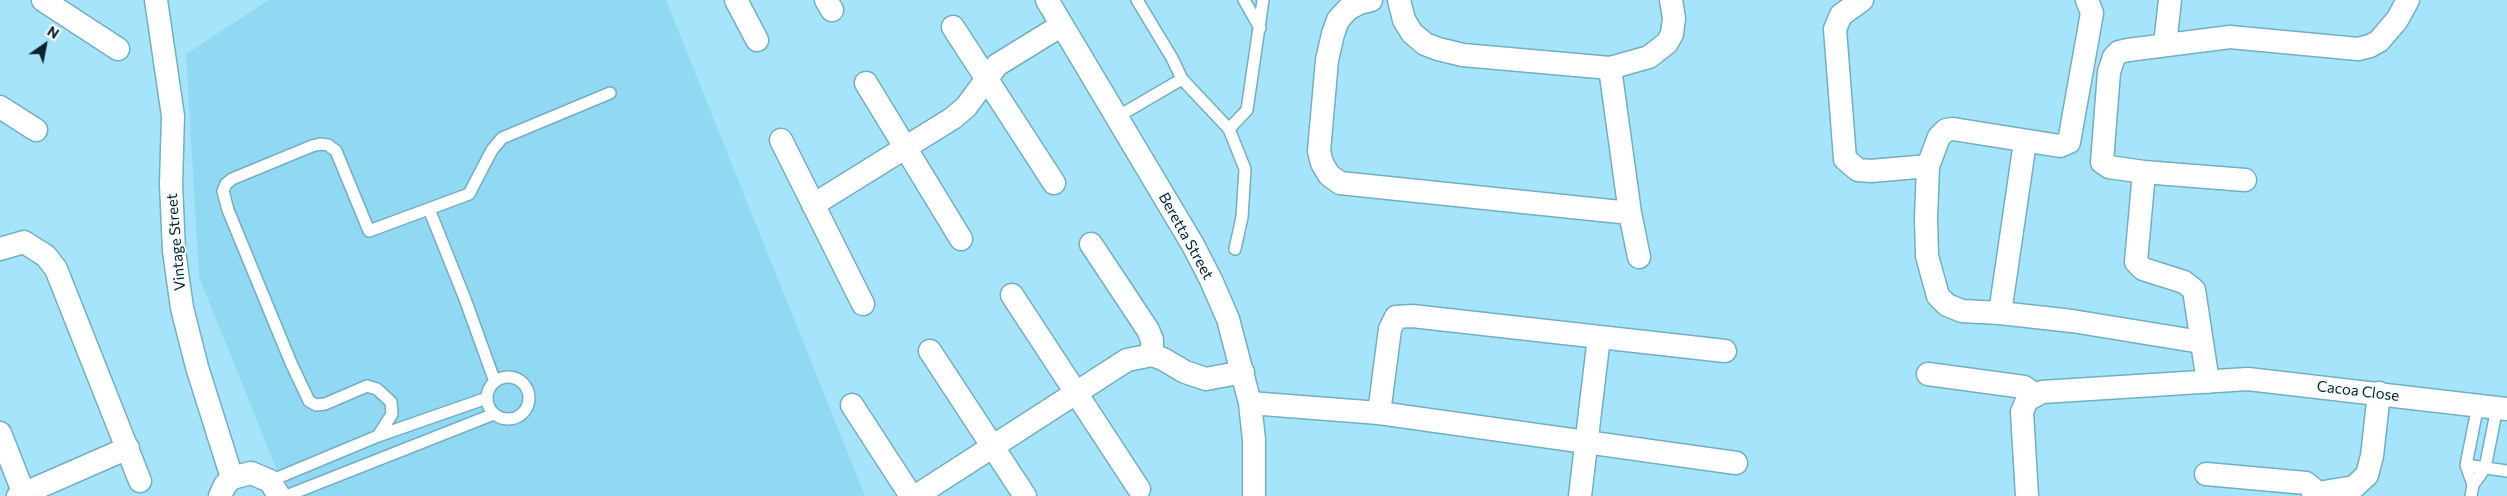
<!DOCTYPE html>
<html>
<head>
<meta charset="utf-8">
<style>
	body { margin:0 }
	#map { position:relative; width:2507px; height:496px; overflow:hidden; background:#a6e4fb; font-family:Commissioner,sans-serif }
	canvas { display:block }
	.north { position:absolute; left:20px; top:20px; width:50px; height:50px; -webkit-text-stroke:4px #f5fbfe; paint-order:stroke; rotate:33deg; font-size:14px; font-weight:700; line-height:20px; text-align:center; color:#0a242c }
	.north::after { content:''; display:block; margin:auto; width:18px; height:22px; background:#0a242c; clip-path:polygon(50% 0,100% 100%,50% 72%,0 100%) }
</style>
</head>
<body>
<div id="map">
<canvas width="2507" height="496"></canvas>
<div class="north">N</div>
</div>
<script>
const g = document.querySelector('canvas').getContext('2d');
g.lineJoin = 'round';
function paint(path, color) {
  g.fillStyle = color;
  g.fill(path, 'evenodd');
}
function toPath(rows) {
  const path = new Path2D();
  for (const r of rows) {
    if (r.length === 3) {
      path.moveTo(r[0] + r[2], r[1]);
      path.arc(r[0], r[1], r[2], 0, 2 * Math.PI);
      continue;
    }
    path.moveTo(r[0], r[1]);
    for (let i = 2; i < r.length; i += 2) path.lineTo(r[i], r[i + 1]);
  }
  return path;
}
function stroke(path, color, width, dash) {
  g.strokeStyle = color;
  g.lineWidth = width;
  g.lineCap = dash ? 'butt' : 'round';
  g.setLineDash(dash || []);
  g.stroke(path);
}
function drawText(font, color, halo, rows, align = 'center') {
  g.font = font + ' Commissioner,sans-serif';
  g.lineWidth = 4;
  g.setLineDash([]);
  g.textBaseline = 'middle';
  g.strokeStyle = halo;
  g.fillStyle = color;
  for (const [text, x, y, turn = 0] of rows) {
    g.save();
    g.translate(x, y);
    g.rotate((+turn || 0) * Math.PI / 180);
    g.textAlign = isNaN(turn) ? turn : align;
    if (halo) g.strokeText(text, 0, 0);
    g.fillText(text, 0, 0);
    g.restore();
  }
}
paint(toPath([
	[269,0,666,0,865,496,287,496,199,277,186,54]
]), '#91d8f2');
const lane = toPath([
	[1137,0,1172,58,1182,79,1229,129,1245,169,1242,217,1235,249],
	[1244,0,1260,28],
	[1117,117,1182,79],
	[1229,129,1247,110,1263,0],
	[429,209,465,299,495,382],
	[508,398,21],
	[378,436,392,414,391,402,377,389,367,386,325,404,316,405,309,401,291,363,228,210,223,191,226,184,232,179,312,146,320,144,328,145,336,151,369,231,469,194,492,150,502,138,610,93],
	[2466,465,2507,471],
	[270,481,378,436,487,398],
	[2473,485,2466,465,2478,405],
	[286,496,494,414],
	[2471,496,2473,485,2485,468,2497,408]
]);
const street = toPath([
	[43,0,118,49],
	[156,0,173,116,171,184,174,251,182,308,197,367,232,478],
	[736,0,757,40],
	[826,0,832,10],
	[1047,0,1193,245,1211,280,1228,319,1250,403,1254,440,1254,496],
	[1371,0,1359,3,1348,9,1338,20,1333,34,1327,60,1319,151,1322,163,1329,175,1340,183,1630,213],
	[1399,0,1404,20,1412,33,1425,44,1438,49,1463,55,1610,68,1649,57,1667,43,1672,34,1674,18,1671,0],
	[1862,0,1841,15,1835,29,1845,159,1858,170,1871,171,1928,166],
	[2087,0,2092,13,2069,142,2060,146,1953,129,1946,130,1939,137,1928,166,1926,218,1927,256,1938,296,1947,305,1962,311,2000,313,2072,321,2201,342],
	[953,27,1054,183],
	[2165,44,2170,0],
	[1610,68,1630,213,1639,257],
	[866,83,961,239],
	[0,107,36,130],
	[781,140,863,304],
	[2144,172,2245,180],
	[813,205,953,118,966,107,997,65,1062,25],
	[1091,244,1148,330,1152,340,1152,355],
	[0,249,24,242,46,256,56,269,140,481],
	[1012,295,1139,489],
	[2000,313,2025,142],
	[930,351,1025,496],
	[1928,374,2024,387,2034,394],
	[2208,382,2194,290,2184,282,2143,269,2136,262,2144,172,2109,167,2102,162,2109,72,2114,57,2119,52,2128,50,2230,37,2358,49,2370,46,2379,41,2397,20,2408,0],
	[1250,403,1379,413,1736,463],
	[852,405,911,496],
	[1379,413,1390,329,1396,317,1412,316,1725,351],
	[0,433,24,494],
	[2206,474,2306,483,2318,493],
	[18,496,128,448],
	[220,496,225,485,232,478,251,473,270,481,279,496],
	[916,496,1127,360,1152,355,1163,359,1185,372,1206,379,1243,372],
	[1580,496,1599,337],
	[2027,496,2022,412,2027,400,2042,392,2248,379,2507,409],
	[2313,496,2318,493,2354,487,2367,475,2372,456,2379,393]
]);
stroke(lane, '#72afc5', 14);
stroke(street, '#72afc5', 25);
stroke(lane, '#fff', 11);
stroke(street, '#fff', 22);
drawText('15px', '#0a242c', '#f5fbfe', [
	["Beretta Street",1186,236,61],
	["Vintage Street",176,242,-95],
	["Cacoa Close",2358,391,7]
]);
</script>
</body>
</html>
